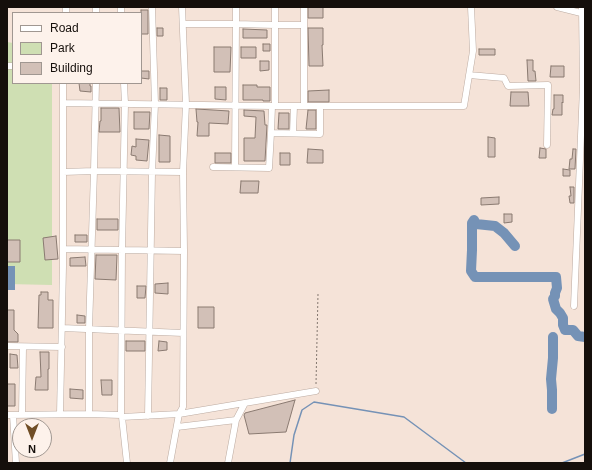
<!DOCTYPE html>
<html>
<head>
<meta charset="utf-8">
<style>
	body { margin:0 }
	#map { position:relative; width:592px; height:470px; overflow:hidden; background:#f5e3d8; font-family:Arial,sans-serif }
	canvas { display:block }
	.frame { position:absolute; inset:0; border:8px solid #150f0b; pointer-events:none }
	.legend { position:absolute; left:12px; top:12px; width:130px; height:72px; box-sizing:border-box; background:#fdf2eb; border:1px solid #a09791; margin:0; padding:5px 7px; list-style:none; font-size:12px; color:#150f0b }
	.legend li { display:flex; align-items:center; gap:8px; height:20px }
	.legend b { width:20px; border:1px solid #a09791 }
	.north { position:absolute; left:12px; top:418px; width:40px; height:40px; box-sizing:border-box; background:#fdf2eb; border:1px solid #a09791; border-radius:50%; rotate:180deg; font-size:11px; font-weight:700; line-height:16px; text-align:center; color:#150f0b }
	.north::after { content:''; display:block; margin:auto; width:14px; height:18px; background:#704e26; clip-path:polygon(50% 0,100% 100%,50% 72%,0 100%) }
</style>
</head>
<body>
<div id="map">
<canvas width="592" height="470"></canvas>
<div class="frame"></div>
<ul class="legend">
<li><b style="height:5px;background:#fff"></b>Road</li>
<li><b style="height:11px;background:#cfdfb3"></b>Park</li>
<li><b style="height:11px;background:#d2c0b7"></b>Building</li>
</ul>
<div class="north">N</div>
</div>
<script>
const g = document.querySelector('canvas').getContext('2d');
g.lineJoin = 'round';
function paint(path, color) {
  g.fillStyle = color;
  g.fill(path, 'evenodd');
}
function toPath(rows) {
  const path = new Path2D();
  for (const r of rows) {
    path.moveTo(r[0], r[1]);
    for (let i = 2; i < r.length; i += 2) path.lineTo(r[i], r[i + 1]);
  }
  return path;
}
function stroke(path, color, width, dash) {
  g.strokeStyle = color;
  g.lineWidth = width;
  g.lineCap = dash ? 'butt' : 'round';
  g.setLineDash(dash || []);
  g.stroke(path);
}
paint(toPath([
	[7,42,13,43,13,83,52,83,52,285,7,284]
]), '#cfdfb3');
paint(toPath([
	[7,266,15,266,15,290,7,290]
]), '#7592b6');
stroke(toPath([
	[290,463,294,435,302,410,314,402,404,417,466,463],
	[562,463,585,454]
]), '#7592b6', 1.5);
stroke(toPath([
	[515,246,504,233,495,226,476,224,474,220,472,223,472,250,471,271,475,277,556,277,557,288,555,293,555,296,553,299,556,309,560,313,563,318,563,325,565,330,573,330,578,336,585,337],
	[552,409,552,390,551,379,553,358,553,337]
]), '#7592b6', 10);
const building = toPath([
	[308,7,323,7,323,18,308,18,308,7],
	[141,10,148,10,148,34,141,34,141,10],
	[157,28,163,28,163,36,157,36,157,28],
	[308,28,323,28,323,45,322,45,323,66,309,66,308,28],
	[243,29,267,30,267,38,243,38,243,29],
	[263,44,270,44,270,51,263,51,263,44],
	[214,47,231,47,230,72,214,72,214,47],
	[241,47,256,47,256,58,241,58,241,47],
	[479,49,495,49,495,55,479,55,479,49],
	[527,60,533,60,533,71,535,71,536,81,528,81,527,60],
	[260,61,269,61,269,70,260,71,260,61],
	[551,66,564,66,564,77,550,77,551,66],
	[141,71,149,71,149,79,141,78,141,71],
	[79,83,90,83,90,86,91,86,91,92,80,91,79,83],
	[243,85,257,85,257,87,270,87,270,101,263,101,263,100,243,100,243,85],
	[215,87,226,87,226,100,215,99,215,87],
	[160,88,167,88,167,100,160,100,160,88],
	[329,90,329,102,308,102,308,91,329,90],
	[511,92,528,92,529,106,510,106,511,92],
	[554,95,563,95,563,103,562,102,562,115,552,115,553,109,554,109,554,95],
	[101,108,119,108,120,132,99,132,100,121,101,121,101,108],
	[196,109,213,110,229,111,228,124,209,123,209,136,197,136,198,122,197,122,196,109],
	[244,110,264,111,265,125,267,125,265,161,244,161,244,138,255,138,256,117,244,116,244,110],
	[308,110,316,110,316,129,306,129,308,110],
	[134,112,150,112,149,129,134,129,134,112],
	[279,113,289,113,289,129,278,129,279,113],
	[159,135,170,136,170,162,159,162,159,135],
	[488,137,495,138,495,157,488,157,488,137],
	[136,139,149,140,147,161,136,160,136,156,131,155,132,146,136,147,136,139],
	[540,148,546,149,546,158,539,158,540,148],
	[308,149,323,150,323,163,307,163,308,149],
	[573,149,576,149,575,169,569,169,570,159,572,159,573,149],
	[215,153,231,153,231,163,215,163,215,153],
	[280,153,290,153,290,165,280,165,280,153],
	[563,169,570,170,570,176,563,176,563,169],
	[241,181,259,181,258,193,240,193,241,181],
	[570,187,574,187,574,203,570,203,569,196,571,196,570,187],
	[499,197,499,204,481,205,481,198,499,197],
	[504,214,512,214,512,222,504,223,504,214],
	[97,219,118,219,118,230,97,230,97,219],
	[75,235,87,235,87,242,75,242,75,235],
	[56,236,58,259,45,260,43,238,56,236],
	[7,240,20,240,20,262,7,262,7,240],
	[96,255,117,255,116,280,95,279,96,255],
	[85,257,86,266,70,266,70,258,85,257],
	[168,283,168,294,155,293,155,284,168,283],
	[137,286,146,286,145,298,137,298,137,286],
	[41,292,48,292,48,300,53,300,53,328,38,328,39,295,41,295,41,292],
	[198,307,214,307,214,328,198,328,198,307],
	[7,310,14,310,14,330,18,334,18,342,7,342,7,310],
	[77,315,85,316,85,323,77,323,77,315],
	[126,341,145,341,145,351,126,351,126,341],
	[159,341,167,342,167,350,158,351,159,341],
	[40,352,49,352,49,369,48,369,48,390,35,390,36,377,41,377,40,352],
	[10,354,17,355,18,368,10,368,10,354],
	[101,380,112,380,112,395,102,395,101,380],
	[7,384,15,384,15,406,7,406,7,384],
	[70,389,83,390,83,399,70,398,70,389],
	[295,400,286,432,249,434,244,415,245,413,295,400]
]);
paint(building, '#d2c0b7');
stroke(building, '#8a7a71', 1);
const minor = toPath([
	[96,7,96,13],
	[121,7,121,13],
	[236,7,236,24,275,25,275,106],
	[275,7,275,25,304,25],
	[557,7,585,14],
	[66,13,66,7],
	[183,24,236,24,235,167],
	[7,66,13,66],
	[469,75,504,78,508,86,548,85,547,145],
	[63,103,272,106,464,106,473,51,471,7],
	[272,106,271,133,320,134,320,106],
	[304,106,304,7],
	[293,133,294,106],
	[213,167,269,168,271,133],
	[63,172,94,171,183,172],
	[63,249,184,251],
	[574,306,583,87,582,7],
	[62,328,183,333],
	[7,346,62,347],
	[60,414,63,266,63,83],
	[89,414,89,329,94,171,96,83],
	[7,415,89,414,121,415,122,417,179,414,316,391],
	[13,415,16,463],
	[22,415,23,347],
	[121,415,122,250,125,104,124,83],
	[148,416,152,172,155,104,152,7],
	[122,417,127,463],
	[177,427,236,420],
	[170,463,179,414,183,407,184,251,183,172,186,104,182,7],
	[228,463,236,420,245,403]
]);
stroke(minor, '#bcaba1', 7);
stroke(toPath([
	[316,384,318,294]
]), '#83776f', 1, [2, 2]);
stroke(minor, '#fff', 6);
</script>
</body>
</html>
